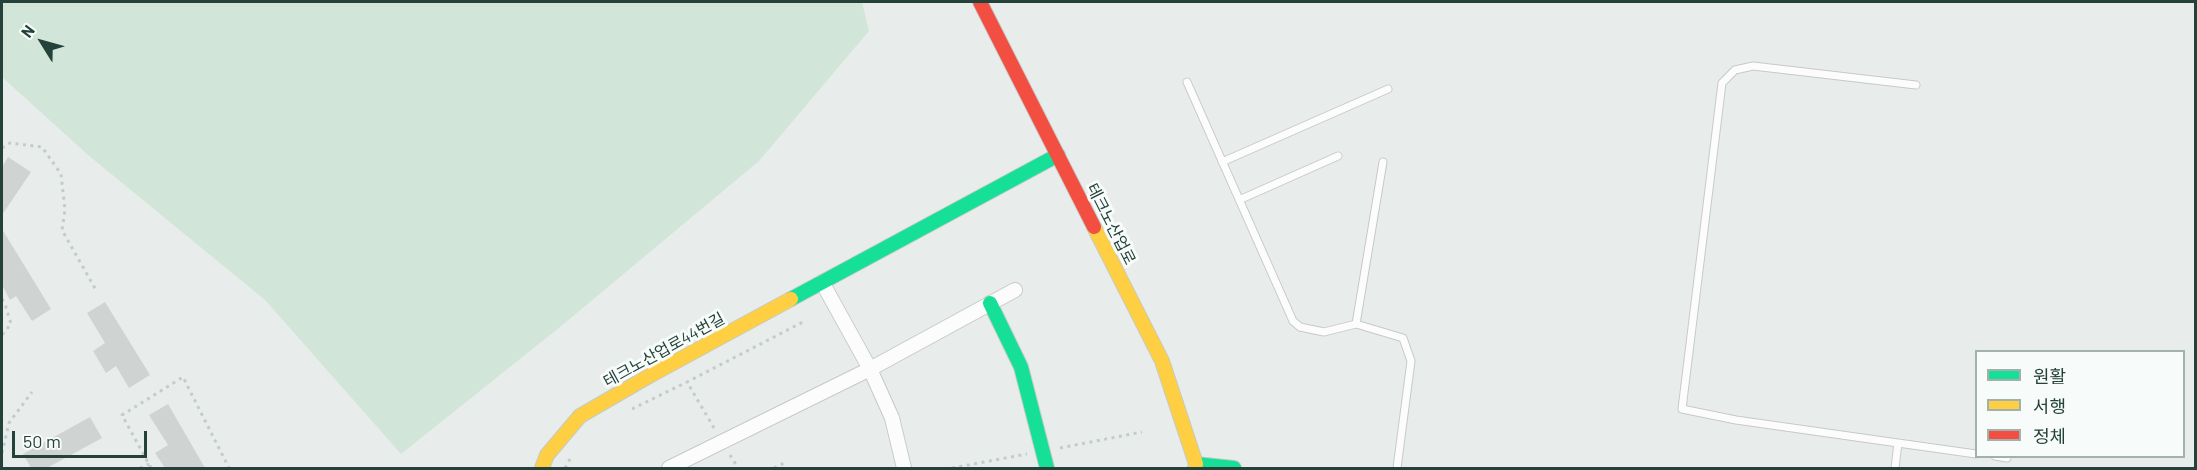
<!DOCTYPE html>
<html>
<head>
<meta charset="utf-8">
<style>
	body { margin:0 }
	#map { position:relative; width:2197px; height:470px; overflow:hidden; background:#e8edeb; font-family:Barlow,"Noto Sans KR",sans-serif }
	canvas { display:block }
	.frame { position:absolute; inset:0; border:3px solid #24423a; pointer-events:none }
	.legend { position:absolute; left:1975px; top:350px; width:210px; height:108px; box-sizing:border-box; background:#f7fbf9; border:2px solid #a3b1ad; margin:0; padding:8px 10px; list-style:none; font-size:18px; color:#24423a }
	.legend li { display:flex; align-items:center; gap:12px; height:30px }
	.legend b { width:30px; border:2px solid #a3b1ad }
	.north { position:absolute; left:12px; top:12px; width:60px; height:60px; -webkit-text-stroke:4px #f7fbf9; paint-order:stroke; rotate:307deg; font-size:16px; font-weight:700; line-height:24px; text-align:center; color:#24423a }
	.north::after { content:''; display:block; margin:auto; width:21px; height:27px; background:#24423a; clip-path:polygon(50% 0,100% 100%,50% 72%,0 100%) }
	.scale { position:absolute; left:12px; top:431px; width:135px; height:27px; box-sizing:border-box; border:3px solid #24423a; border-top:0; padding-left:8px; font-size:18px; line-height:21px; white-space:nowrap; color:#24423a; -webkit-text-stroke:4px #f7fbf9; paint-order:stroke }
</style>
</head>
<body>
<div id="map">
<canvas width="2197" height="470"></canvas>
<div class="frame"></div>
<ul class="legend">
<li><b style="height:8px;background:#16e098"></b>원활</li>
<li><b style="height:8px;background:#ffcf43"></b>서행</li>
<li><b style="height:8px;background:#f24e42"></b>정체</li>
</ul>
<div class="north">N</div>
<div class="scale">50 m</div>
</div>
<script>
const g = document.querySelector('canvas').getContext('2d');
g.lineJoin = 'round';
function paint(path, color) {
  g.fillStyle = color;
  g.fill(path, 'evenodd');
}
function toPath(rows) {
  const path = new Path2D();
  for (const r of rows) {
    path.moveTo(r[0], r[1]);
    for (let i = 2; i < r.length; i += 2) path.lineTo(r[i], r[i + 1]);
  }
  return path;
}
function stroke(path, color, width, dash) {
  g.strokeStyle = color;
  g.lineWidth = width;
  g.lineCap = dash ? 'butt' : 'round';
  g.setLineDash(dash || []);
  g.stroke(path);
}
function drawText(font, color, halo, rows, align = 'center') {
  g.font = font + ' Barlow,"Noto Sans KR",sans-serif';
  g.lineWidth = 6;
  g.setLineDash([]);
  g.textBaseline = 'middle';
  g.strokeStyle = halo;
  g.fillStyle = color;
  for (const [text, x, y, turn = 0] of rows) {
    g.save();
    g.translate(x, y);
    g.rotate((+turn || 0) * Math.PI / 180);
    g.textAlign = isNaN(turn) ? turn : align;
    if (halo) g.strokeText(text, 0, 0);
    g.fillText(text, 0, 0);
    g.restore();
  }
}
paint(toPath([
	[2,2,862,2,869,31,759,161,560,327,401,454,265,300,88,155,2,77]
]), '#d1e6d8');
paint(toPath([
	[8,157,31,172,2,215,2,167],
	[2,229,51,309,32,321,16,296,10,300,2,285],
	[105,302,150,375,129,388,116,366,106,373,93,351,105,343,87,313],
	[168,404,205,468,165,468,155,453,168,445,149,415],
	[90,417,102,438,47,468,31,468,23,454]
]), '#cfd4d2');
const lane = toPath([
	[1187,82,1293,321,1300,327,1324,332,1356,324],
	[1222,162,1388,89],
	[1383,162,1356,324,1403,338,1411,361,1397,468],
	[1239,200,1338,156],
	[1898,443,1736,420,1682,409,1722,83,1735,70,1753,66,1916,85],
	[1995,456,2007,458],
	[1895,468,1898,443,1976,454]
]);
const street = toPath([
	[822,282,870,369,892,418,904,468],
	[669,468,870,369,1015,290]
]);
const fast = toPath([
	[791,299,1058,155],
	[990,303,1021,367,1047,468],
	[1196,464,1234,468]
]);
const slow = toPath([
	[1094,227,1162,361,1196,464,1195,468],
	[542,468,547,455,580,416,649,376,791,299]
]);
const jam = toPath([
	[980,2,1094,227]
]);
stroke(lane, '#c5cac8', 9);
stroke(street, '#c5cac8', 16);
stroke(fast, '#c3cbc8', 16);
stroke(slow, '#c3cbc8', 16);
stroke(jam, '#c3cbc8', 16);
stroke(toPath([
	[2,148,10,143,42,147,61,174,65,210,62,230,97,292],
	[2,299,5,304,11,324,2,335],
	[632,409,687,382],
	[714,428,687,382,803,322],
	[1060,448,1142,432],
	[2,453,9,423,32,392],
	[730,455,738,468],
	[140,468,149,464],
	[151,468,122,415,183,377,229,468],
	[565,468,570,459],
	[774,468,786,462],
	[952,468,1027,454]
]), '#c3ccca', 3, [3, 4.5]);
stroke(lane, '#fcfcfc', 7);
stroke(street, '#fcfcfc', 14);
stroke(fast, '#16e098', 14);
stroke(slow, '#ffcf43', 14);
stroke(jam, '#f24e42', 14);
drawText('16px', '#24423a', '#f7fbf9', [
	["테크노산업로",1111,224,63],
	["테크노산업로44번길",664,350,-29]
]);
</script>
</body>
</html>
